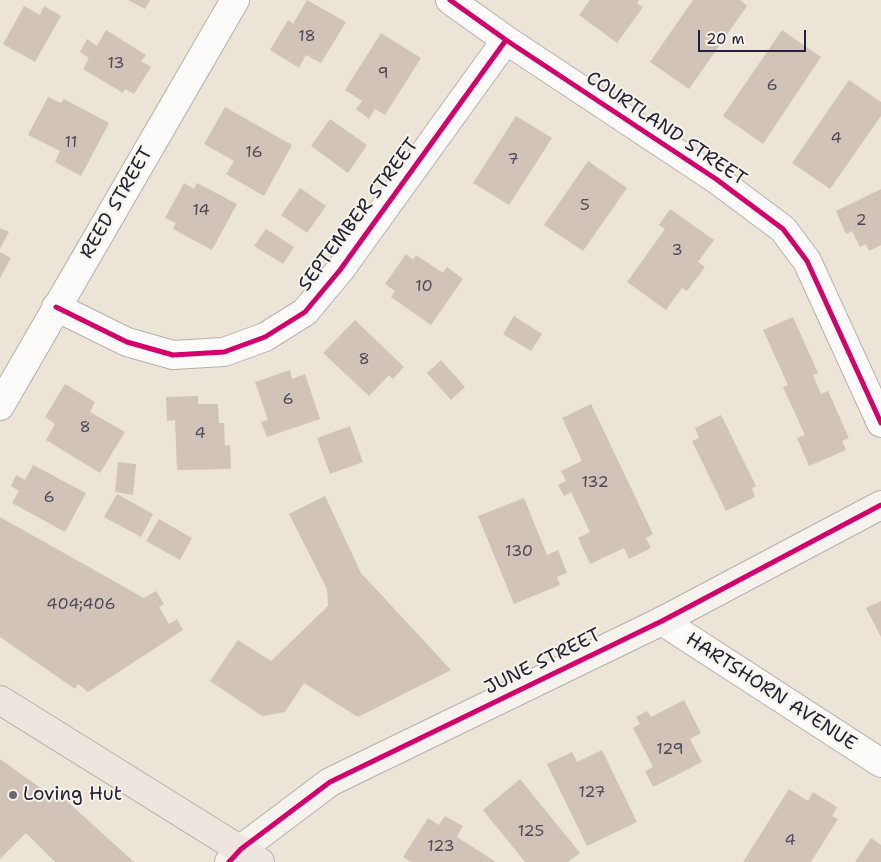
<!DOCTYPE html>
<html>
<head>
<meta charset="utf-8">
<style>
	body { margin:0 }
	#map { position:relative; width:881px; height:862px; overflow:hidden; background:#ece4d7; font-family:"Shantell Sans",sans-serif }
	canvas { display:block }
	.scale { position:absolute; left:698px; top:30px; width:108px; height:22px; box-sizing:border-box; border:2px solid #22223b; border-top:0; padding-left:6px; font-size:15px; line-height:18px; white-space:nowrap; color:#22223b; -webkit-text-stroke:4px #f7f3e8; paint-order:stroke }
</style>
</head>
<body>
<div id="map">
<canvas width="881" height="862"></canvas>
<div class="scale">20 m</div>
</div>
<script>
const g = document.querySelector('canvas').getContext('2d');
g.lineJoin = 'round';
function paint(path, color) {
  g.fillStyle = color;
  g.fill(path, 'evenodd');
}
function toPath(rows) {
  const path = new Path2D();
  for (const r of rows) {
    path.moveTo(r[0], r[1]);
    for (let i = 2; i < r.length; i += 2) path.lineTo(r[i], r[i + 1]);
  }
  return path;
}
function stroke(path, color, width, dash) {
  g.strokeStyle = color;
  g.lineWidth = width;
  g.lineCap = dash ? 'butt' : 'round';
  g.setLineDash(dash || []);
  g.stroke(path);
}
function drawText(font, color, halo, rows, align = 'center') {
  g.font = font + ' "Shantell Sans",sans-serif';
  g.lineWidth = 4;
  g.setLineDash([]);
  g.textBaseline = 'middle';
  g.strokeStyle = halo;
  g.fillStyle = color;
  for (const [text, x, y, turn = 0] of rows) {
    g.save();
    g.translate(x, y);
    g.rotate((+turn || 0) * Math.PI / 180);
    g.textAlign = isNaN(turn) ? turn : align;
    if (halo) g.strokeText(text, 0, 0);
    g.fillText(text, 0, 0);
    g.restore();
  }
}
paint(toPath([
	[128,0,150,0,145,9],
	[307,0,346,22,321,63,306,55,299,68,270,50,288,20,293,24],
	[590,0,639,0,637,3,643,7,617,43,579,15],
	[693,0,740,0,747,6,689,89,650,62],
	[24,6,40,15,44,6,61,16,35,62,3,44],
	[106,30,146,55,141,61,151,67,134,94,125,89,123,93,83,69,89,58,80,52,87,39,97,46],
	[782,30,821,57,763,144,723,116],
	[381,33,421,58,385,115,375,109,369,119,356,109,362,101,345,90],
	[849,80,881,102,881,116,830,189,792,163],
	[48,97,61,103,64,99,109,123,81,176,55,162,60,151,28,135],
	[225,107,292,145,264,196,226,174,234,161,204,144],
	[516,116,552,138,509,205,473,183],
	[330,119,367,145,348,173,311,146],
	[588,161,627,188,583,251,544,225],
	[184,183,194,189,197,183,237,204,212,250,173,229,176,223,165,218],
	[300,188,326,206,307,233,281,215],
	[881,189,881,245,869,251,866,244,860,247,852,231,846,234,836,211],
	[670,209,714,240,698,262,705,267,687,291,682,288,666,310,627,282,665,229,659,225],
	[0,228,9,232,0,249],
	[266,229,294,247,283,264,254,246],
	[0,252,11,258,0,278],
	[406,254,413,260,416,255,443,273,447,267,463,279,431,325,391,297,395,291,385,284],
	[514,316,542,334,531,351,503,334],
	[793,317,818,373,813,375,821,394,828,391,849,438,842,441,846,450,809,466,797,438,805,435,783,387,788,385,763,330],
	[355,320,404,367,393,379,389,375,369,396,323,353],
	[441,360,465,387,451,400,427,373],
	[290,370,292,379,305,374,320,419,267,437,261,422,268,420,255,382],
	[65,384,95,402,90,412,125,432,100,473,46,440,55,424,45,417],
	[198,396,198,404,218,404,219,423,224,423,225,446,230,445,231,469,177,470,175,420,167,421,166,397],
	[591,404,653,534,646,538,651,548,629,559,624,548,590,564,578,538,590,532,571,492,564,496,558,485,566,481,561,471,582,461,562,418],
	[721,415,756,486,752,488,755,497,726,511,692,441,699,438,695,428],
	[350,426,363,462,330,474,317,438],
	[118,462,136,464,133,495,115,492],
	[33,465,86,493,65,532,12,503,19,491,11,486,16,475,25,480],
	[117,494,153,514,141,537,104,517],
	[325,496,361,573,451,670,358,717,304,683,285,712,262,716,210,681,238,640,271,661,328,606,327,589,289,514],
	[524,498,547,555,558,550,567,573,557,577,560,585,514,604,478,516],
	[0,517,144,598,156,591,164,604,159,607,169,624,177,619,183,630,88,692,78,684,75,689,0,637],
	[159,519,192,538,180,560,146,541],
	[881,601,881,637,866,608],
	[684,700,701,733,690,739,702,762,653,787,645,771,653,767,633,728,640,724,636,717,647,711,651,717],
	[602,750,637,822,587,846,547,764,572,752,577,762],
	[0,759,53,797,58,793,134,862,55,862,26,833,0,859],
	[520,779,580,853,568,862,525,862,483,810],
	[789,789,808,801,813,792,837,807,832,816,838,819,811,862,743,862],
	[445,816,463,826,457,837,496,862,411,862,403,857,428,818,439,825],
	[871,838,881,845,881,862,855,862]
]), '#d1c3b8');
const street = toPath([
	[450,0,506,40,716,179,783,229,807,261,881,423],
	[56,307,127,342,173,355,224,352,265,337,305,312,340,270,506,40],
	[0,406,235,0],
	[662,621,881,763]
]);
const secondary = toPath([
	[229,862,241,849,330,782,662,621,881,505]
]);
const primary = toPath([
	[0,700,260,862]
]);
stroke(street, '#b6b0ab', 30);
stroke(secondary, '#b6b0ab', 30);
stroke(primary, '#b6b0ab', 30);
stroke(street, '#fcfbf9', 28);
stroke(secondary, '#f6f2ee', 28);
stroke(primary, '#eee6de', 28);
stroke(toPath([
	[450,0,506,40,716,179,783,229,807,261,881,423],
	[56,307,127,342,173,355,224,352,265,337,305,312,340,270,506,40],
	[229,862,241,849,330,782,662,621,881,505]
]), '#d6006c', 5);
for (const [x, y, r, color] of [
	[13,795,5,"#696672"]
]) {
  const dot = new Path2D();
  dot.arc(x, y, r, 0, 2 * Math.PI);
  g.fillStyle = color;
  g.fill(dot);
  stroke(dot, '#f7f3e8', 2);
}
drawText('16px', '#4e4a5a', null, [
	["18",307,37],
	["13",116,64],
	["9",383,74],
	["6",772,86],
	["4",836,139],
	["11",71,143],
	["16",254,153],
	["7",513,160],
	["5",585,206],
	["14",201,211],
	["2",861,221],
	["3",677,251],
	["10",424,287],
	["8",364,360],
	["6",288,400],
	["8",85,428],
	["4",200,434],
	["132",595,483],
	["6",49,498],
	["130",519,552],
	["404;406",81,605],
	["129",670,750],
	["127",592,793],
	["125",531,832],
	["4",790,841],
	["123",441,847]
]);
drawText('19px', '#22223b', '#f7f3e8', [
	["COURTLAND STREET",666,129,34],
	["REED STREET",117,203,-60],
	["SEPTEMBER STREET",359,215,-53],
	["JUNE STREET",543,662,-26],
	["HARTSHORN AVENUE",771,692,33]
]);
drawText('19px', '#22223b', '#f7f3e8', [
	["Loving Hut",23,795]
], 'left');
</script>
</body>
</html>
